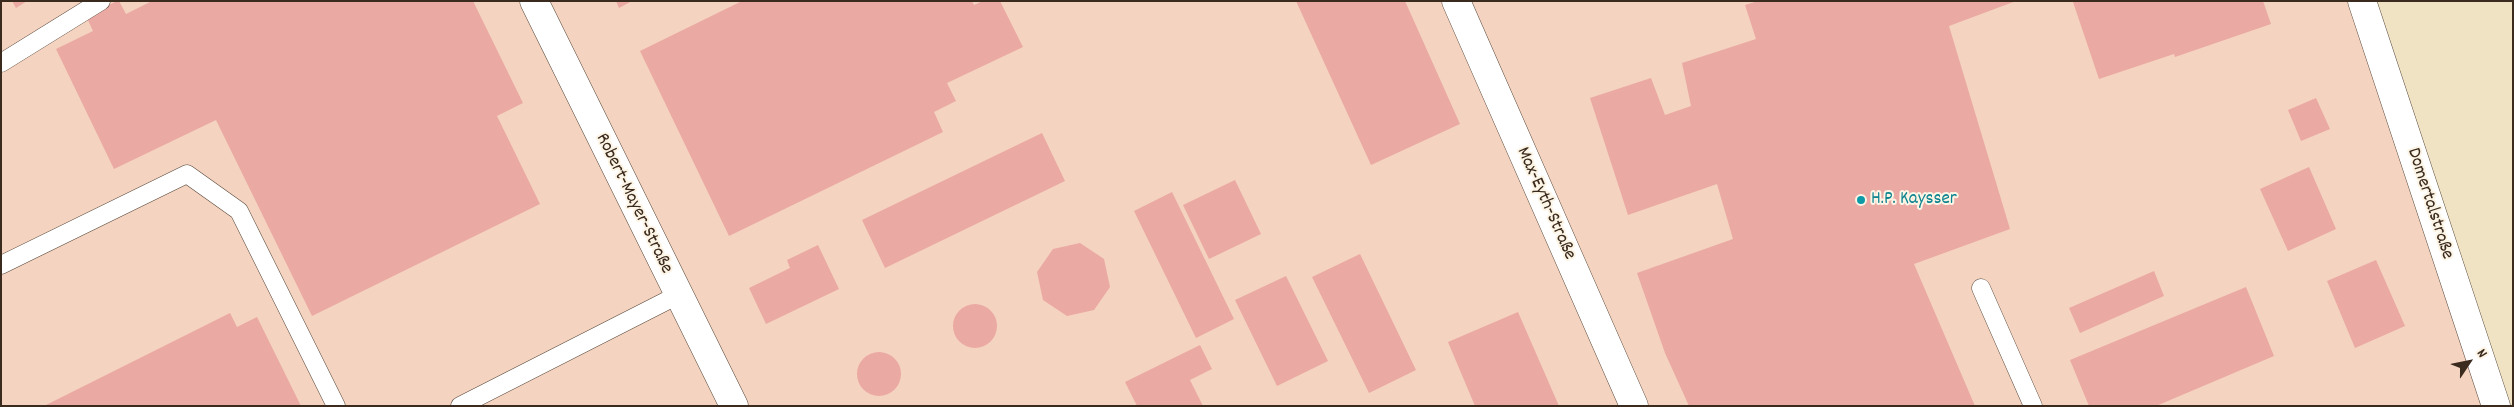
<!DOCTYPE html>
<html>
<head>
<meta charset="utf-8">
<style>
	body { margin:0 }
	#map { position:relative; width:2514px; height:407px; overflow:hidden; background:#f0e3c4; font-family:Dekko,sans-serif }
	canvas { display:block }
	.frame { position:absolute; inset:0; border:2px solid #3b2a1e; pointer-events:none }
	.north { position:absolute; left:2444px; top:337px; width:50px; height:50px; -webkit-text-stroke:4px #fcf5e5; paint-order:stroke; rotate:56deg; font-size:14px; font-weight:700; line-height:20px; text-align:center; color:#3b2a1e }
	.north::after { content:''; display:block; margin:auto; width:18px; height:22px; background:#3b2a1e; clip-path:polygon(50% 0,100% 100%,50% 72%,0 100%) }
</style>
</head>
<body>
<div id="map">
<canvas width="2514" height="407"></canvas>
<div class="frame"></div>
<div class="north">N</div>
</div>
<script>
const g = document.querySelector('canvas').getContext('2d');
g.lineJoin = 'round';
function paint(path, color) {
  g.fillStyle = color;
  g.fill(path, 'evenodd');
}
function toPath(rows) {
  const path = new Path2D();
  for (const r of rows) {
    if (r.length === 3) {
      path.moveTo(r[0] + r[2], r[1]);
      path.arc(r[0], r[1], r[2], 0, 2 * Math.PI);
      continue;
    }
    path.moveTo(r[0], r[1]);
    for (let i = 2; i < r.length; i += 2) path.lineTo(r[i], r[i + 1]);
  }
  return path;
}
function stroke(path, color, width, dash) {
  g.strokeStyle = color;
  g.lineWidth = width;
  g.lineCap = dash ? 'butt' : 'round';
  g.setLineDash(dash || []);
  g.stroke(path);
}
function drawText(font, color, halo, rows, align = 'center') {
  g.font = font + ' Dekko,sans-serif';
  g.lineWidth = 4;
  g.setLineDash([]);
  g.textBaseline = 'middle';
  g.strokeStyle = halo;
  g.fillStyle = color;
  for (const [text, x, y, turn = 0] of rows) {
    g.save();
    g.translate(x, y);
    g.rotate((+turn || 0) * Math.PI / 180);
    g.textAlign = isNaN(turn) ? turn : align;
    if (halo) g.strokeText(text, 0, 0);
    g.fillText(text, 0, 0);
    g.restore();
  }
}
paint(toPath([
	[1,1,2362,1,2496,406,1,406]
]), '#f4d3c0');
paint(toPath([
	[12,1,27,1,16,8],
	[117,1,119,1,126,14,152,1,473,1,523,103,497,116,540,204,312,316,216,120,114,169,56,49,93,31,86,16],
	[616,1,632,1,619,8],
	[742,1,972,1,974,5,983,1,1000,1,1023,47,947,83,956,101,934,112,943,132,729,236,640,51],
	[1296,1,1405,1,1460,124,1371,165],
	[1758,1,2016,1,1949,26,2010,229,1914,264,1975,406,1689,406,1665,353,1637,273,1733,239,1717,184,1628,215,1590,98,1651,78,1665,115,1691,106,1682,63,1756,39,1745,5],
	[2076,1,2263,1,2271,24,2175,57,2174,54,2099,79,2073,2],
	[2316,98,2330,129,2301,141,2288,110],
	[1042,133,1065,181,885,268,862,220],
	[2309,167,2336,229,2288,251,2260,189],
	[1235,180,1261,234,1209,259,1183,205],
	[1172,192,1234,319,1196,338,1134,211],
	[1080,243,1104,259,1110,287,1094,310,1067,316,1043,300,1037,272,1053,249],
	[818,245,839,289,766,324,749,288,790,268,787,260],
	[1360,254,1416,370,1369,393,1312,277],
	[2376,260,2405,326,2355,348,2327,281],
	[2154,271,2164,296,2080,333,2069,308],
	[1286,276,1328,361,1277,386,1235,300],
	[2246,287,2274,356,2156,406,2089,406,2070,360],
	[975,326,22],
	[1518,312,1559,406,1475,406,1448,342],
	[230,313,237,327,257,317,301,406,44,406],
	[1200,345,1212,369,1190,380,1203,406,1137,406,1125,382],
	[879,374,22]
]), '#eba9a4');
const lane = toPath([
	[1,63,101,1],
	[1,265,187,174,239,211,336,406],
	[1981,288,2033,406],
	[460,406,678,295]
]);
const street = toPath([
	[534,1,734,406],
	[1456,1,1634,406],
	[2362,1,2496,406]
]);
stroke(lane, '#564637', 19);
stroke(street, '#564637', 29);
stroke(lane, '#fff', 18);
stroke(street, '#fff', 28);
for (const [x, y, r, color] of [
	[1861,200,5,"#0f9aa8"]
]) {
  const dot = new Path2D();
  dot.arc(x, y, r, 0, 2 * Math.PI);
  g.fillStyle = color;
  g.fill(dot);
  stroke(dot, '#fcf5e5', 2);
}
drawText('19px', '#0d838f', '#fcf5e5', [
	["H.P. Kaysser",1871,200]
], 'left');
drawText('19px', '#3b2a1e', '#fcf5e5', [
	["Robert-Mayer-Straße",633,204,64],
	["Max-Eyth-Straße",1545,204,66],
	["Domertalstraße",2429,204,72]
]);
</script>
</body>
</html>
